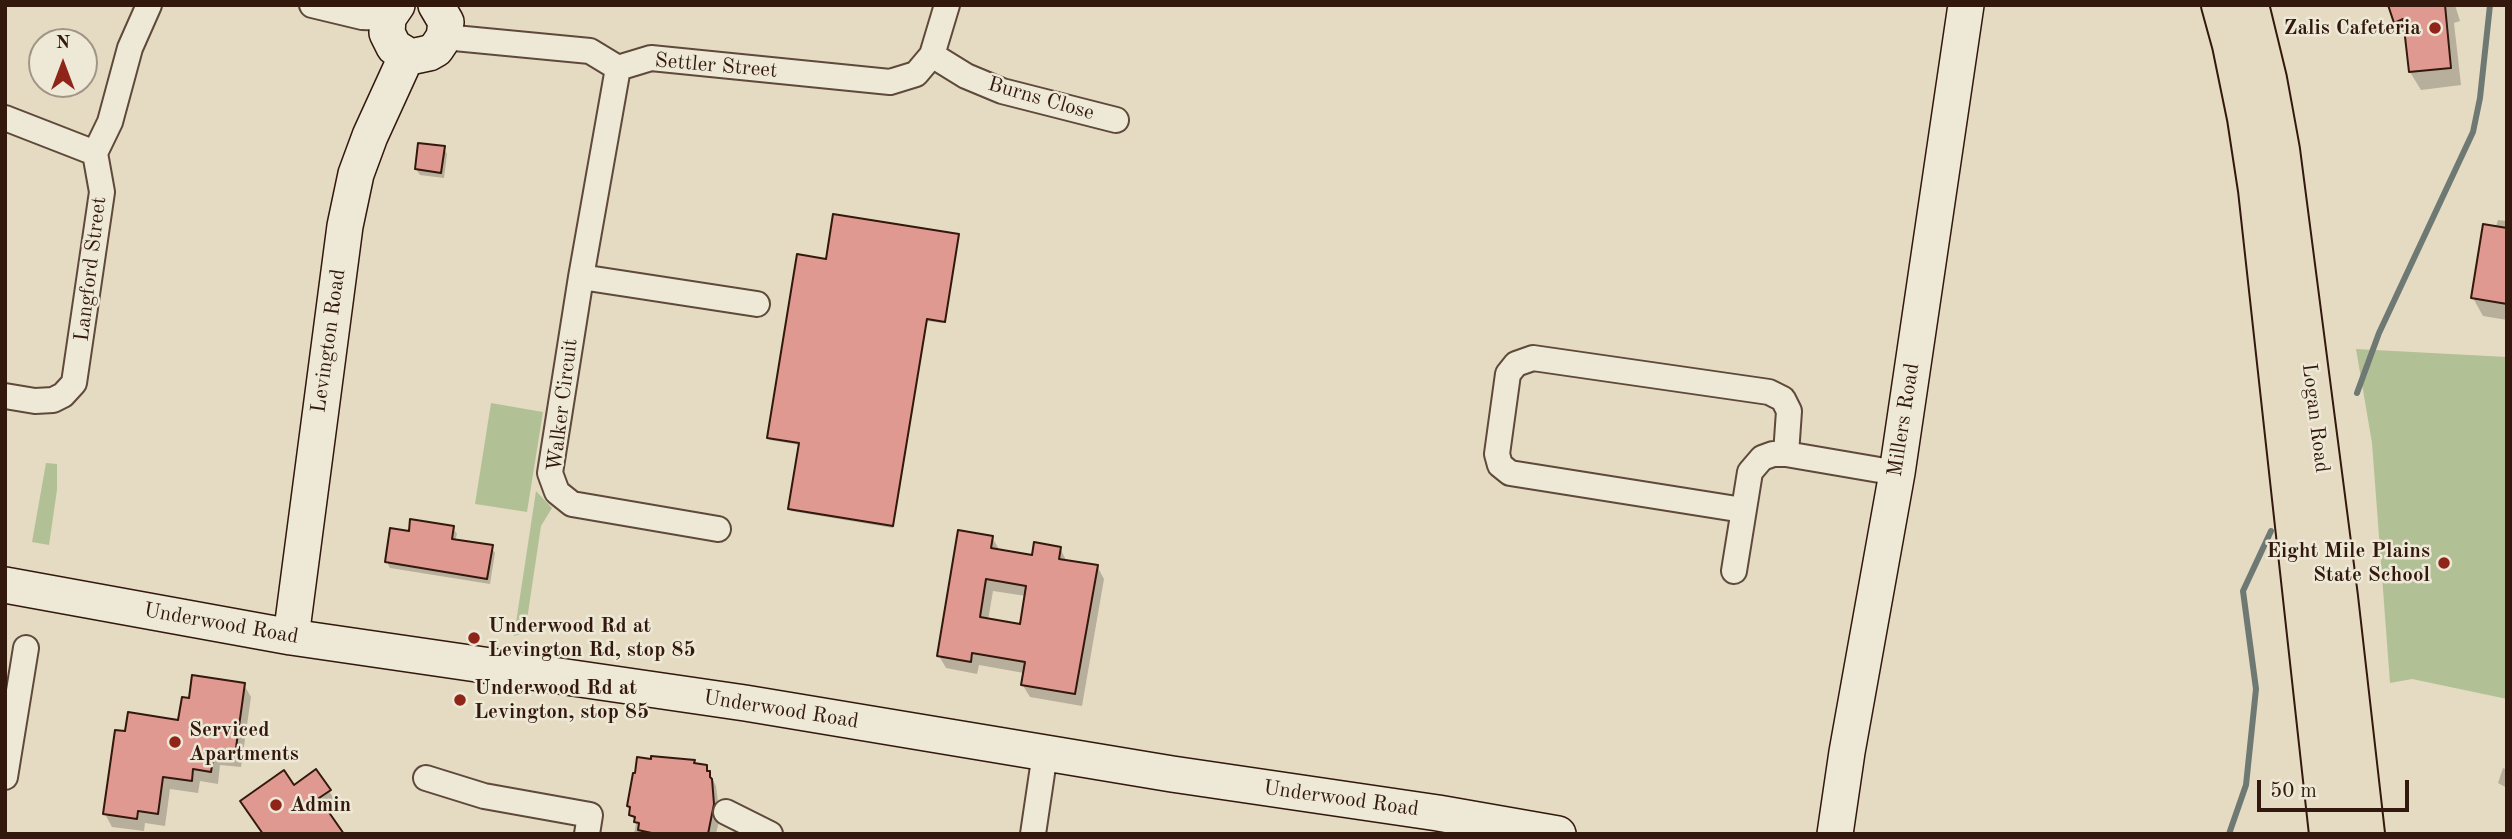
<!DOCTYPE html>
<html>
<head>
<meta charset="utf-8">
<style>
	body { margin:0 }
	#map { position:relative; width:2512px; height:839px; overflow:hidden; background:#e5dbc2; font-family:"Old Standard TT",serif }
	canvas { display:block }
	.frame { position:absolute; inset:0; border:7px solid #32180d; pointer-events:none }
	.north { position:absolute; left:28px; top:28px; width:70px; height:70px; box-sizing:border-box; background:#eee8d7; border:2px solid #a39586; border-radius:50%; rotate:0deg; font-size:19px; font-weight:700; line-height:28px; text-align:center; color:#32180d }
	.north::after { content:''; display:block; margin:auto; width:24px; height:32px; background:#8f2418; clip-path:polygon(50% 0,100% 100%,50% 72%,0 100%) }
	.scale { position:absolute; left:2257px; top:780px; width:152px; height:32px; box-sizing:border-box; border:4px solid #32180d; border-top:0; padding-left:9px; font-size:21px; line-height:24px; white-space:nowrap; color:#32180d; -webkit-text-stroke:5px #eee8d7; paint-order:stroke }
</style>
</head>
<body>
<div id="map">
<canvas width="2512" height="839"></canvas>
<div class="frame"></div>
<div class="north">N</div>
<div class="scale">50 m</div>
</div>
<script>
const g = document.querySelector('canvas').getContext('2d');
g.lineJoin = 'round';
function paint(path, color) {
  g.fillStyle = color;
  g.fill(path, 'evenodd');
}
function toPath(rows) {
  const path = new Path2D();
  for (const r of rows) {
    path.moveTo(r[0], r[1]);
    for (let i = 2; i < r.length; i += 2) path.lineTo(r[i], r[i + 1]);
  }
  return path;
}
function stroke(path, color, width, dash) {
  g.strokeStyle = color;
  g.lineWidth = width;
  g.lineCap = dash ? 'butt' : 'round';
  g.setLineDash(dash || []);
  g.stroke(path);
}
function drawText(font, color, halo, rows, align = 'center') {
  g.font = font + ' "Old Standard TT",serif';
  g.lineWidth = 5;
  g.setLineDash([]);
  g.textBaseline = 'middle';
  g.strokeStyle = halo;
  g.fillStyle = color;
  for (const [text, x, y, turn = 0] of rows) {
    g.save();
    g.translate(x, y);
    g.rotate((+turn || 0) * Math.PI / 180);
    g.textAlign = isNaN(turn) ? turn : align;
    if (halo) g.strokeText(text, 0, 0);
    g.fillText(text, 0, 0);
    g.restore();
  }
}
paint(toPath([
	[2356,349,2507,357,2507,699,2412,679,2390,683,2372,443],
	[491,403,543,412,527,512,475,504],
	[46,463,57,464,57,490,49,545,32,542],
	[536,491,552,508,541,526,525,633,514,636]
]), '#b2c195');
paint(toPath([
	[2390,5,2455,5,2460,21,2454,23,2461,85,2421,90,2410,72,2407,39,2395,22],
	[444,148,447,154,444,178,420,175,416,169],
	[2498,220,2507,221,2507,320,2483,316,2473,298],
	[957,235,943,323,927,321,893,528,791,511,800,445,770,440,769,437],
	[453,528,457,534,455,541,491,547,495,553,490,584,390,568,387,562,410,533],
	[992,537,1000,551,1033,557,1060,548,1067,562,1097,566,1104,579,1082,706,1030,697,1022,684,1024,673,979,665,977,674,946,668,939,656],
	[993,591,1026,596,1021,626,988,620],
	[244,685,251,697,241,767,220,765,218,784,200,781,198,793,170,789,165,826,145,823,144,831,112,827,105,814,127,733,180,722,190,700],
	[694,762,696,765,706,767,716,786,720,817,716,834,634,834,636,824,629,806],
	[2503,768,2507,770,2507,788,2498,783],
	[316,772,337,803,325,810,294,787]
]), '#0003');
stroke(toPath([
	[2357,393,2379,333,2473,132,2480,98,2490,5],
	[2229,834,2246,785,2256,689,2243,591,2271,531]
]), '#6f7974', 6);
const building = toPath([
	[2388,5,2445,5,2451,68,2409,72,2403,19,2394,23,2388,5],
	[418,143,445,146,441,173,415,169,418,143],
	[833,214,959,234,945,322,927,319,893,526,788,509,799,443,767,438,797,254,826,259,833,214],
	[2483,224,2507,228,2507,304,2471,298,2483,224],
	[410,519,454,526,452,539,493,545,487,579,385,562,390,528,409,531,410,519],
	[958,530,993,536,991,548,1032,555,1034,542,1061,547,1059,559,1098,565,1075,694,1021,685,1025,662,972,653,971,662,937,656,958,530],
	[986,579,1026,586,1020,624,980,617,986,579],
	[192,675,245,683,235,755,214,753,211,772,193,769,192,781,163,777,158,814,138,811,137,819,103,814,115,730,125,731,128,712,178,720,182,697,189,698,192,675],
	[651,756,695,760,694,763,707,765,707,771,710,771,710,777,712,779,714,804,708,834,656,834,638,830,639,823,634,822,635,817,629,815,630,807,627,806,633,773,635,773,637,757,651,759,651,756],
	[316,769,331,790,319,798,344,834,263,834,240,801,284,770,294,785,316,769]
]);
paint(building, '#df9990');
stroke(building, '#32180d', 2);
const street = toPath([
	[312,5,362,17,388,18],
	[444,37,590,51,618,68,651,58,890,82,916,74,932,55,947,5],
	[932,55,966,76,1002,91,1116,120],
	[618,68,581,277,550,473,557,492,572,504,718,529],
	[5,118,95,153],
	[581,277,757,304],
	[5,396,35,401,53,400,63,395,74,383,102,192,95,153,110,122,130,48,149,5],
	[1743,510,1510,473,1500,465,1497,454,1508,374,1516,364,1533,358,1769,392,1783,399,1789,411,1786,454],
	[1734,571,1750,472,1762,458,1773,454,1786,454,1897,473],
	[5,777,26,648],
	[426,778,484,796,590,815,587,834],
	[726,812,770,834],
	[1033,834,1045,753]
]);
const secondary = toPath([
	[397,5,388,18,387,33,394,47,407,55,415,56,429,53,436,49,444,37,446,22,436,5],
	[5,585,291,637,745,703,1172,774,1438,813,1558,834],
	[291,637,345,226,356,174,370,136,407,55],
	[1835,834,1847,752,1897,473,1966,5]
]);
const primary = toPath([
	[2221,5,2232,45,2247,118,2258,190,2329,834],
	[2249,5,2267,79,2280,150,2338,597,2365,834]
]);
stroke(street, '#5f493a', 28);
stroke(secondary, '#32180d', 38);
stroke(primary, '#32180d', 42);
stroke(street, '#eee8d7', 24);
stroke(secondary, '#eee8d7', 35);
stroke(primary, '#e5dbc2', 38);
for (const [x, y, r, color] of [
	[2435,28,7,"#8f2418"],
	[2444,563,7,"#8f2418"],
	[474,638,7,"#8f2418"],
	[460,700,7,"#8f2418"],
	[175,742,7,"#8f2418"],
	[276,805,7,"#8f2418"]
]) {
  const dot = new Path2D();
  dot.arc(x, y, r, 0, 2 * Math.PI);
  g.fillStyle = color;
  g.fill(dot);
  stroke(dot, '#eee8d7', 2.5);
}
drawText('bold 21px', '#32180d', '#eee8d7', [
	["Zalis Cafeteria",2421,28,"right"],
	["Eight Mile Plains",2430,551,"right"],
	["State School",2430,575,"right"],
	["Underwood Rd at",488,626],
	["Levington Rd, stop 85",488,650],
	["Underwood Rd at",474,688],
	["Levington, stop 85",474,712],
	["Serviced",189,730],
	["Apartments",189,754],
	["Admin",290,805]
], 'left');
drawText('21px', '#32180d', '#eee8d7', [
	["Settler Street",716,66,5],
	["Burns Close",1041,99,16],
	["Langford Street",91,269,-83],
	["Levington Road",329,341,-82],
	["Walker Circuit",563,405,-83],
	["Logan Road",2315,418,83],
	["Millers Road",1904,420,-81],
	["Underwood Road",221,624,10],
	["Underwood Road",781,710,9],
	["Underwood Road",1341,799,8]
]);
</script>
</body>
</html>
